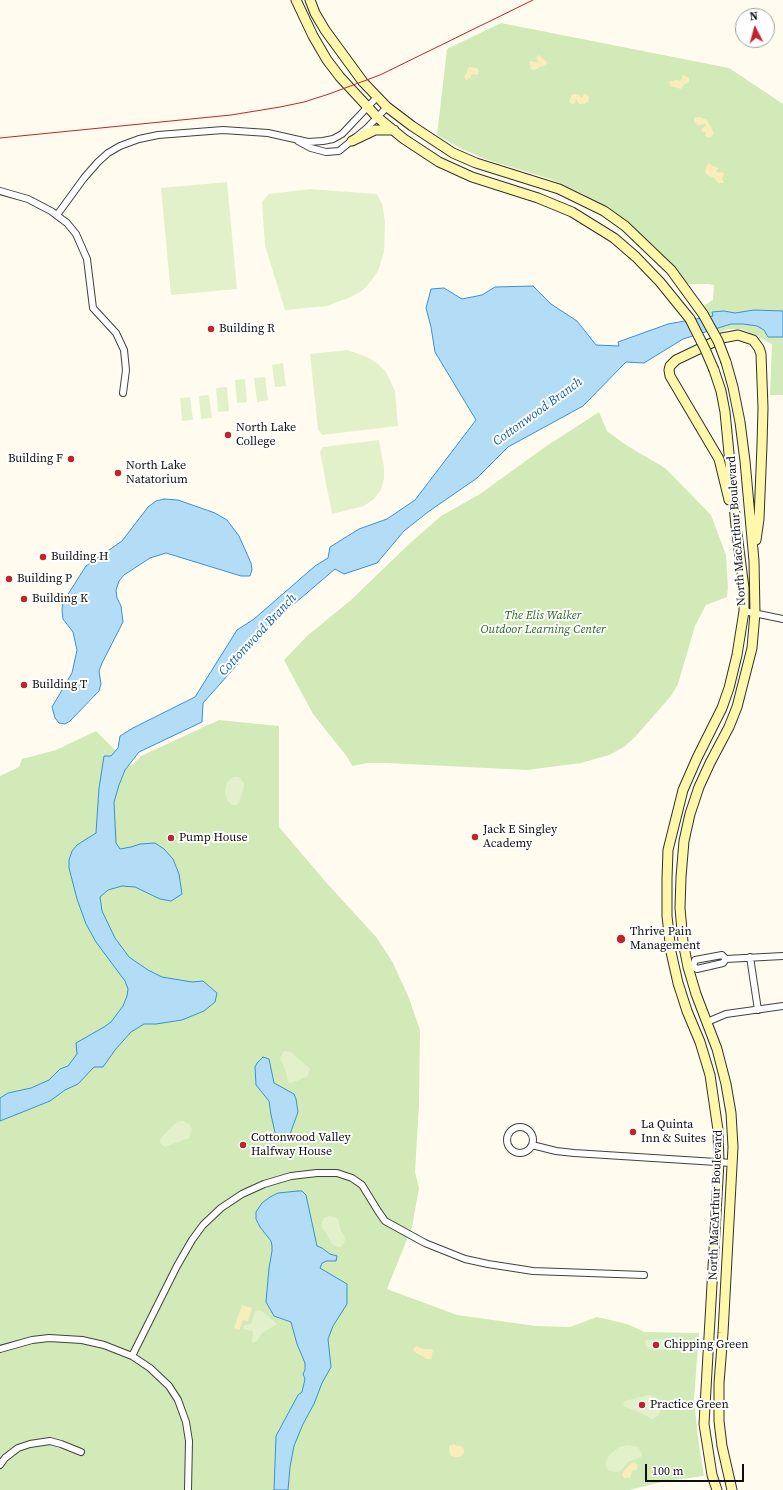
<!DOCTYPE html>
<html>
<head>
<meta charset="utf-8">
<style>
	body { margin:0 }
	#map { position:relative; width:783px; height:1490px; overflow:hidden; background:#fffcef; font-family:"Source Serif 4",serif }
	canvas { display:block }
	.north { position:absolute; left:735px; top:8px; width:40px; height:40px; box-sizing:border-box; background:#fff; border:1px solid #9f9f9f; border-radius:50%; rotate:354deg; font-size:11px; font-weight:700; line-height:16px; text-align:center; color:#0e0e0e }
	.north::after { content:''; display:block; margin:auto; width:14px; height:18px; background:#bf252a; clip-path:polygon(50% 0,100% 100%,50% 72%,0 100%) }
	.scale { position:absolute; left:645px; top:1464px; width:99px; height:18px; box-sizing:border-box; border:2px solid #0e0e0e; border-top:0; padding-left:5px; font-size:12px; line-height:14px; white-space:nowrap; color:#0e0e0e; -webkit-text-stroke:3px #fff; paint-order:stroke }
</style>
</head>
<body>
<div id="map">
<canvas width="783" height="1490"></canvas>
<div class="north">N</div>
<div class="scale">100 m</div>
</div>
<script>
const g = document.querySelector('canvas').getContext('2d');
g.lineJoin = 'round';
function paint(path, color) {
  g.fillStyle = color;
  g.fill(path, 'evenodd');
}
function toPath(rows) {
  const path = new Path2D();
  for (const r of rows) {
    if (r.length === 3) {
      path.moveTo(r[0] + r[2], r[1]);
      path.arc(r[0], r[1], r[2], 0, 2 * Math.PI);
      continue;
    }
    path.moveTo(r[0], r[1]);
    for (let i = 2; i < r.length; i += 2) path.lineTo(r[i], r[i + 1]);
  }
  return path;
}
function stroke(path, color, width, dash) {
  g.strokeStyle = color;
  g.lineWidth = width;
  g.lineCap = dash ? 'butt' : 'round';
  g.setLineDash(dash || []);
  g.stroke(path);
}
function drawText(font, color, halo, rows, align = 'center') {
  g.font = font + ' "Source Serif 4",serif';
  g.lineWidth = 4;
  g.setLineDash([]);
  g.textBaseline = 'middle';
  g.strokeStyle = halo;
  g.fillStyle = color;
  for (const [text, x, y, turn = 0] of rows) {
    g.save();
    g.translate(x, y);
    g.rotate((+turn || 0) * Math.PI / 180);
    g.textAlign = isNaN(turn) ? turn : align;
    if (halo) g.strokeText(text, 0, 0);
    g.fillText(text, 0, 0);
    g.restore();
  }
}
paint(toPath([
	[501,23,729,68,783,104,783,395,770,395,772,344,742,329,728,329,719,333,703,306,713,300,714,285,708,284,688,284,670,262,627,222,583,194,550,179,485,159,460,148,437,135,447,49],
	[599,412,607,431,626,445,665,468,711,515,726,555,728,588,727,597,706,605,695,626,678,684,671,696,635,737,624,747,609,755,581,763,527,770,386,763,368,763,352,766,348,758,313,714,284,660,307,636,351,600,408,545,441,516,480,494,545,447],
	[219,720,279,726,279,827,324,880,377,938,393,963,409,998,420,1030,419,1105,415,1172,419,1188,412,1227,387,1289,457,1315,536,1326,570,1327,597,1317,627,1324,645,1332,699,1333,694,1399,698,1438,704,1476,666,1481,629,1490,0,1490,0,776,19,767,22,759,56,750,96,731,131,766,141,756]
]), '#d1eab8');
paint(toPath([
	[539,55,546,61,547,64,544,66,539,67,537,69,532,70,530,68,531,66,529,64,530,61,539,63,536,57],
	[469,67,477,68,479,71,478,75,472,74,470,78,466,80,464,76,467,73,467,70],
	[684,75,689,78,689,82,683,85,681,89,670,86,669,82,676,80,680,81,682,79,682,76],
	[575,94,579,95,582,98,583,95,586,94,589,97,588,102,584,104,579,104,576,99,575,103,572,104,569,101,572,95],
	[700,117,707,120,714,133,712,136,708,138,705,135,706,132,703,132,701,129,706,126,705,124,698,125,694,121,694,118],
	[710,163,712,166,719,168,716,171,718,173,722,172,724,174,722,178,724,183,718,183,714,178,707,175,705,171,707,165],
	[242,1305,252,1308,248,1321,243,1320,239,1330,234,1328],
	[416,1346,423,1349,432,1349,433,1351,431,1359,427,1359,416,1353,413,1350],
	[454,1444,457,1446,461,1446,464,1449,464,1453,460,1457,454,1457,450,1455,449,1446],
	[634,1462,638,1465,637,1469,632,1471,630,1478,624,1478,622,1475,623,1472,629,1465]
]), '#fbedbb');
paint(toPath([
	[227,182,237,289,171,295,161,188],
	[310,189,377,194,382,204,385,221,384,252,378,271,371,281,363,290,351,297,327,306,285,310,265,246,262,202,269,194],
	[347,350,367,357,378,364,386,372,395,391,398,426,322,435,318,429,310,354],
	[283,363,286,386,275,387,272,365],
	[265,377,268,400,257,402,254,378],
	[245,379,247,402,237,403,235,380],
	[227,387,229,411,218,412,216,388],
	[209,395,212,418,201,419,199,396],
	[190,397,193,420,182,421,180,398],
	[379,440,384,467,384,479,381,490,374,499,364,506,332,514,320,452,323,447],
	[233,777,239,777,244,783,244,787,239,803,236,805,232,805,227,800,225,791,227,782],
	[284,1051,291,1052,310,1069,308,1076,294,1082,290,1083,288,1082,285,1069,280,1058],
	[183,1121,190,1125,192,1129,189,1138,165,1147,162,1145,160,1143,160,1139,174,1124,178,1122],
	[329,1216,335,1217,338,1219,341,1231,344,1235,345,1240,343,1245,340,1247,335,1246,331,1243,327,1234,322,1227,322,1222,324,1218],
	[257,1310,262,1311,277,1324,262,1333,257,1341,252,1343,253,1331,243,1329,245,1325,251,1324,255,1312],
	[660,1339,664,1340,667,1343,666,1348,663,1350,649,1349,646,1346,645,1342,647,1340],
	[649,1395,659,1399,661,1402,660,1412,658,1416,652,1419,637,1411,625,1407,623,1404,625,1401],
	[628,1445,638,1447,642,1454,641,1457,628,1462,621,1471,617,1472,609,1471,605,1465,609,1455,619,1447]
]), '#e3f1ca');
const water = toPath([
	[533,286,551,304,577,321,596,345,619,346,618,342,668,324,713,316,712,312,724,311,735,313,754,310,783,311,783,337,768,337,764,330,757,326,743,324,731,324,683,339,644,363,626,362,583,406,508,447,477,478,428,512,404,531,377,563,344,574,335,569,260,633,237,665,203,703,202,722,139,752,125,770,119,785,114,802,116,843,120,849,131,847,140,844,155,843,164,849,173,859,179,874,182,894,171,901,160,899,135,887,122,886,108,890,100,897,102,911,115,938,129,957,148,970,162,977,192,982,203,981,217,993,215,1002,204,1011,182,1020,156,1024,144,1024,131,1032,115,1050,103,1067,94,1067,78,1084,65,1090,50,1101,0,1121,0,1098,8,1093,31,1088,49,1080,60,1069,68,1066,77,1054,76,1043,104,1027,111,1022,123,1006,127,996,128,989,125,981,96,942,86,924,77,899,69,868,69,860,72,851,77,845,96,833,99,788,104,756,111,756,118,748,120,736,133,728,195,697,237,630,254,619,315,566,328,558,330,547,359,529,387,519,415,500,476,420,435,352,431,327,426,308,431,289,444,288,462,299,482,295,495,287,533,286],
	[164,499,178,500,215,513,227,520,239,536,251,563,252,570,250,576,241,576,166,553,150,558,124,575,119,581,116,590,117,598,121,606,123,622,102,663,99,671,101,684,99,691,70,721,65,724,59,723,55,718,52,707,72,673,77,650,73,632,63,619,62,610,63,602,86,566,122,541,148,507,156,501,164,499],
	[263,1057,269,1059,274,1083,294,1094,296,1099,298,1112,289,1137,283,1141,278,1142,277,1141,271,1115,269,1101,256,1085,255,1067,257,1063,263,1057],
	[298,1191,302,1191,306,1195,317,1246,322,1248,330,1254,337,1256,336,1261,327,1261,322,1263,320,1268,347,1284,347,1304,333,1326,328,1339,331,1367,322,1383,314,1404,303,1424,294,1446,290,1467,288,1490,274,1490,276,1436,298,1395,302,1392,305,1379,303,1374,305,1370,305,1363,297,1344,291,1322,274,1316,266,1302,269,1268,272,1251,272,1246,271,1241,260,1227,256,1219,256,1212,262,1203,270,1197,278,1193,298,1191]
]);
paint(water, '#b3ddf6');
stroke(water, '#3a91ce', 1);
const street = toPath([
	[298,141,311,148,326,152,339,151,367,128,387,107],
	[0,191,28,199,51,211,67,223,76,234,87,259,93,308,116,333,124,350,126,370,123,393],
	[57,215,84,178,98,162,108,153,120,146,139,139,158,135,223,130,268,133,308,142,323,141,333,139,342,134,377,97],
	[744,611,783,619],
	[750,957,758,1010],
	[693,966,695,960,722,955,726,959],
	[688,967,693,966,697,969,723,963,726,959,783,956],
	[707,1022,726,1014,783,1006],
	[520,1140,13],
	[532,1145,556,1151,574,1153,732,1163],
	[0,1349,32,1340,49,1338,82,1340,104,1345,132,1356,150,1368,169,1386,178,1400,186,1422,189,1441,188,1490],
	[132,1356,177,1266,192,1240,203,1225,221,1208,242,1194,264,1184,291,1176,317,1173,337,1173,352,1178,362,1185,378,1211,385,1221,425,1243,465,1259,488,1264,533,1271,644,1275],
	[0,1465,5,1458,18,1448,30,1444,50,1441,61,1444,81,1452]
]);
const secondary = toPath([
	[296,0,313,36,327,60,340,77,377,117,404,139,439,162,472,177,538,198,572,212,614,238,636,257,660,282,690,319],
	[310,0,315,13,325,30,363,82,387,107,412,126,453,153,476,163,559,189,604,211,625,226,671,270,703,314],
	[352,141,375,130,394,130],
	[726,362,733,387,740,422,745,461,754,561,755,613,752,648,737,707,729,727,710,763,699,787,690,814,684,841,681,877,680,908,683,942,688,967,696,994,717,1049,726,1084,731,1113,733,1147,723,1333,719,1383,719,1421,722,1446,732,1490],
	[714,370,721,391,725,412,736,526,744,588,744,611,737,655,729,688,722,708,697,758,683,790,668,850,667,879,667,916,671,952,678,983,687,1011,700,1042,710,1075,718,1130,719,1162,704,1424,712,1475,717,1490],
	[729,500,719,459,670,376,669,370,670,366,676,360,722,338,738,335,753,340,759,348,761,354,763,408,762,445,759,519,756,540]
]);
stroke(street, '#414141', 8);
stroke(secondary, '#303030', 11);
stroke(street, '#fff', 6);
stroke(secondary, '#fff7aa', 9);
stroke(toPath([
	[0,138,231,115,280,107,304,102,329,94,380,75,533,0]
]), '#bf252a', 1);
const secondaryBridge = toPath([
	[703,314,718,341,726,362],
	[690,319,705,349,714,370]
]);
stroke(secondaryBridge, '#303030', 11, []);
stroke(secondaryBridge, '#fff7aa', 9);
for (const [x, y, r, color] of [
	[211,329,4,"#bf252a"],
	[228,435,4,"#bf252a"],
	[71,459,4,"#bf252a"],
	[118,473,4,"#bf252a"],
	[43,557,4,"#bf252a"],
	[9,579,4,"#bf252a"],
	[24,599,4,"#bf252a"],
	[24,685,4,"#bf252a"],
	[475,837,4,"#bf252a"],
	[171,838,4,"#bf252a"],
	[621,939,5,"#bf252a"],
	[633,1132,4,"#bf252a"],
	[243,1145,4,"#bf252a"],
	[656,1345,4,"#bf252a"],
	[642,1405,4,"#bf252a"]
]) {
  const dot = new Path2D();
  dot.arc(x, y, r, 0, 2 * Math.PI);
  g.fillStyle = color;
  g.fill(dot);
  stroke(dot, '#fff', 1.5);
}
drawText('12px', '#0e0e0e', '#fff', [
	["Building R",219,329],
	["North Lake",236,428],
	["College",236,442],
	["Building F",63,459,"right"],
	["North Lake",126,466],
	["Natatorium",126,480],
	["Building H",51,557],
	["Building P",17,579],
	["Building K",32,599],
	["Building T",32,685],
	["Jack E Singley",483,830],
	["Academy",483,844],
	["Pump House",179,838],
	["Thrive Pain",630,932],
	["Management",630,946],
	["La Quinta",641,1125],
	["Inn & Suites",641,1139],
	["Cottonwood Valley",251,1138],
	["Halfway House",251,1152],
	["Chipping Green",664,1345],
	["Practice Green",650,1405]
], 'left');
drawText('12px', '#0e0e0e', '#fff', [
	["North MacArthur Boulevard",737,531,-94],
	["North MacArthur Boulevard",716,1205,-88]
]);
drawText('italic 12px', '#2c661e', '#fff', [
	["The Elis Walker",543,616],
	["Outdoor Learning Center",543,630]
]);
drawText('italic 13px', '#1663a1', '#fff', [
	["Cottonwood Branch",538,412,-36],
	["Cottonwood Branch",258,635,-47]
]);
</script>
</body>
</html>
